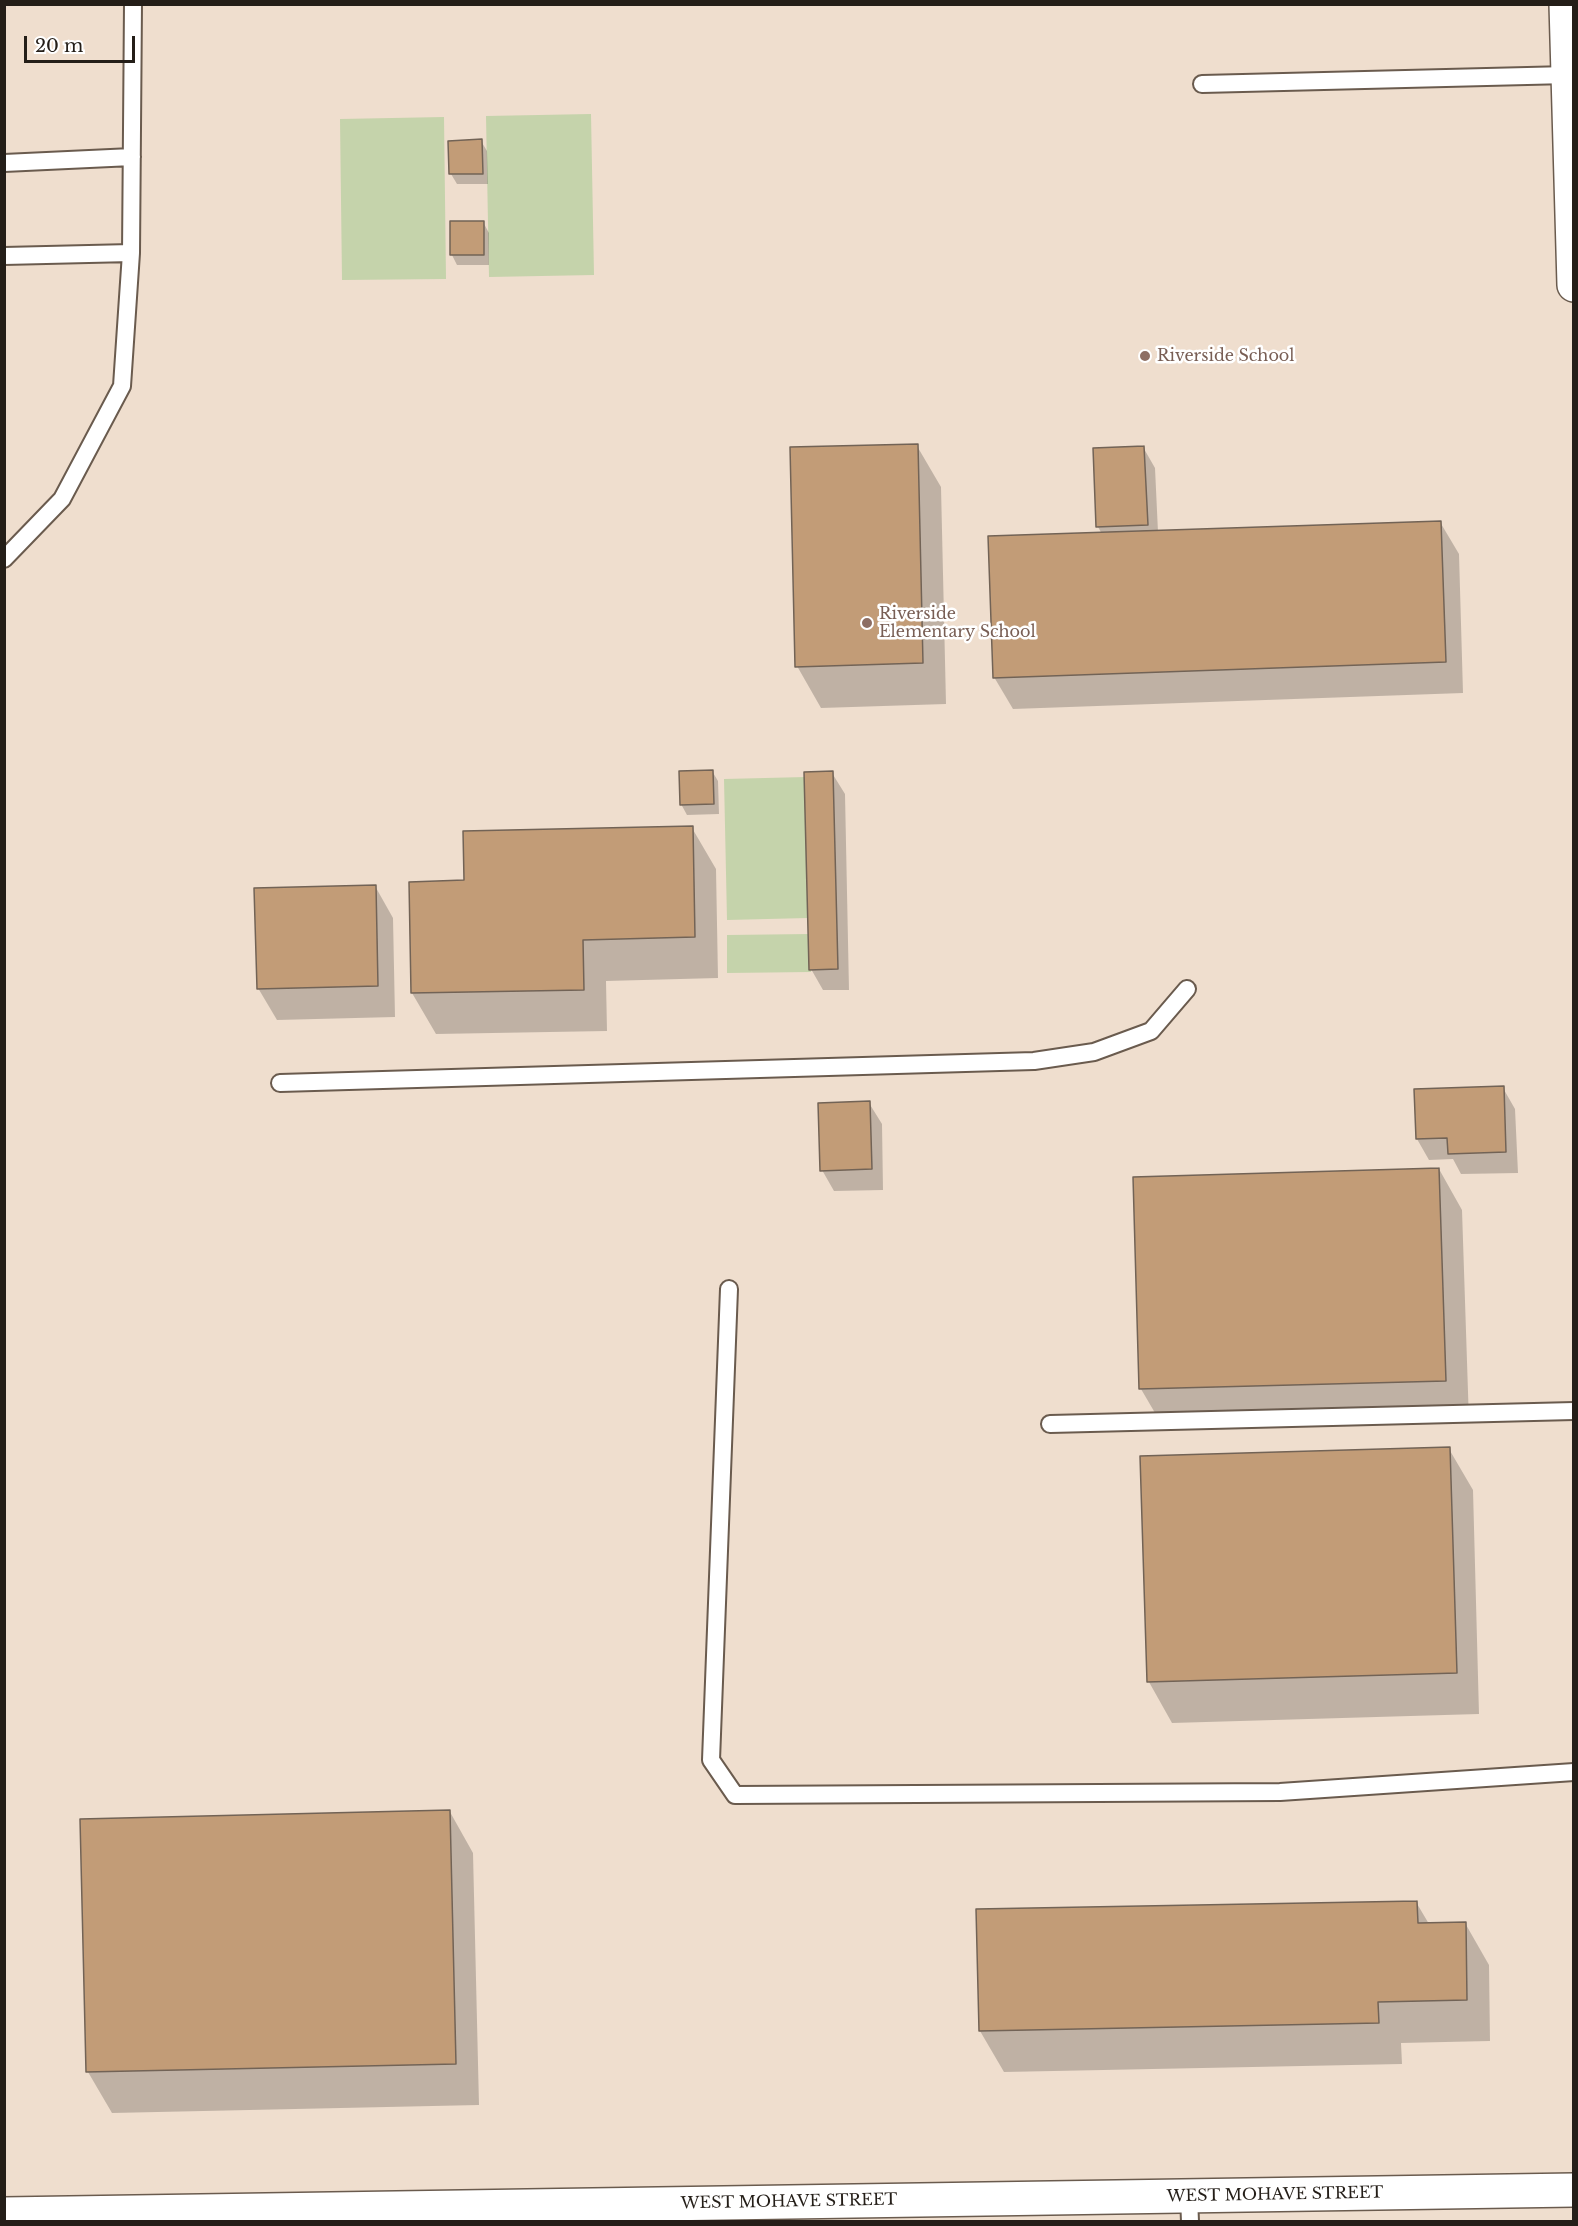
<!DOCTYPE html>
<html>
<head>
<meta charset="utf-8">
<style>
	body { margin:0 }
	#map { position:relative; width:1578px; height:2226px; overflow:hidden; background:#efdece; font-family:"Libre Baskerville",serif }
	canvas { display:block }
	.frame { position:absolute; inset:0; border:6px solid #241e18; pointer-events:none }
	.scale { position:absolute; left:24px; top:36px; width:111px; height:27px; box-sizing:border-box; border:3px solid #241e18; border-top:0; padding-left:8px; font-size:18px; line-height:21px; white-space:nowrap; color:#241e18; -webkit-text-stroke:4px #fff; paint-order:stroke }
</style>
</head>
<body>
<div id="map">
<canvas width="1578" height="2226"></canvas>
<div class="frame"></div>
<div class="scale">20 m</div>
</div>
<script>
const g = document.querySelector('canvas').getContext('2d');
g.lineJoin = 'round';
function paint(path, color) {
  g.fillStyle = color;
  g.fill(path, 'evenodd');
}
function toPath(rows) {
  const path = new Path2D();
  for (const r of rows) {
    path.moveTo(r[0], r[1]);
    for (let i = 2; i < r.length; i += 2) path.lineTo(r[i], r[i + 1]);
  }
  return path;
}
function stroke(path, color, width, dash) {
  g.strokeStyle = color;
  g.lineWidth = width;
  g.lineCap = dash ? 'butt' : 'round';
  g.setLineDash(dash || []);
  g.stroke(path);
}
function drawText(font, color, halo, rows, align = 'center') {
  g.font = font + ' "Libre Baskerville",serif';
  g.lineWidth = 5;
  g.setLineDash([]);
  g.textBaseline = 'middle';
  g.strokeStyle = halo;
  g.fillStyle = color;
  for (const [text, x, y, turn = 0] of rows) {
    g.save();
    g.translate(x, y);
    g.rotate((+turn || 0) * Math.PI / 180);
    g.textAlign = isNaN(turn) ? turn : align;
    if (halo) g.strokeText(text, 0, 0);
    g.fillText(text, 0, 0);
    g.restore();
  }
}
paint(toPath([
	[591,114,594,275,489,277,486,116],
	[444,117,446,279,342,280,340,119],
	[806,777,808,918,727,920,724,779],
	[810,934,811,972,727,973,727,935]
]), '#c5d3ab');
paint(toPath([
	[481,141,487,151,488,184,457,184,451,174,450,142],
	[483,222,489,233,489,265,457,265,452,255],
	[917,446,941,487,946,704,821,708,797,666],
	[1143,447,1155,468,1158,532,1440,522,1459,554,1463,693,1013,709,994,677,1102,534,1098,527],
	[712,771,718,781,719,814,687,815,681,804],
	[832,773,845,794,849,990,823,990,811,969],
	[692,828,716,869,718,978,606,981,607,1031,436,1034,412,993,410,883,466,882],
	[375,886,393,918,395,1017,277,1020,258,988],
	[1503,1088,1515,1109,1518,1173,1461,1174,1453,1159,1429,1160,1417,1139,1415,1091],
	[869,1103,882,1124,883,1190,834,1191,822,1170],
	[1439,1169,1462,1210,1469,1422,1165,1430,1141,1389,1135,1179],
	[1449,1449,1473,1490,1479,1714,1172,1723,1149,1682],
	[450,1812,473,1853,479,2105,112,2113,88,2072],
	[1416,1902,1429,1924,1465,1923,1489,1965,1490,2041,1401,2043,1402,2064,1004,2072,980,2031]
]), '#0003');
const building = toPath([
	[482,139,483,174,449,174,448,141,482,139],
	[450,221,484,221,484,255,450,255,450,221],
	[918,444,923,663,795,667,790,447,918,444],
	[1144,446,1148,525,1096,527,1093,448,1144,446],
	[1441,521,1446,662,993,678,988,536,1441,521],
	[713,770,714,804,680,805,679,771,713,770],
	[833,771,838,969,809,970,804,772,833,771],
	[693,826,695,937,583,940,584,990,411,993,409,882,464,880,463,831,693,826],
	[376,885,378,986,257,989,254,888,376,885],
	[1504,1086,1506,1152,1448,1154,1447,1138,1416,1139,1414,1089,1504,1086],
	[870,1101,872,1169,820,1171,818,1103,870,1101],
	[1439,1168,1446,1381,1139,1389,1133,1177,1439,1168],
	[1450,1447,1457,1673,1147,1682,1140,1456,1450,1447],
	[450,1810,456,2064,86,2072,80,1819,450,1810],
	[1417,1901,1418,1923,1466,1922,1467,2000,1378,2002,1379,2023,979,2031,976,1909,1417,1901]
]);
paint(building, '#c29c77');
stroke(building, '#726356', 1.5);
const service = toPath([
	[1202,84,1568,75],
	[4,163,132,157],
	[4,256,131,253],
	[4,559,62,499,122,386,131,253,133,4],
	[280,1083,1034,1061,1094,1052,1151,1031,1187,989],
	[729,1289,711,1760,735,1795,1280,1792,1574,1772],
	[1050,1424,1574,1411],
	[1189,2196,1190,2222]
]);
const minor = toPath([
	[4,2214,1574,2190]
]);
const primary = toPath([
	[1566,4,1574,285]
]);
stroke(service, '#6a5b4e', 20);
stroke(minor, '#6a5b4e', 36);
stroke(primary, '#6a5b4e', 36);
stroke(service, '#fff', 16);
stroke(minor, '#fff', 33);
stroke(primary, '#fff', 33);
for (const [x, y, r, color] of [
	[1145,356,6,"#8d6e63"],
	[867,623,6,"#8d6e63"]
]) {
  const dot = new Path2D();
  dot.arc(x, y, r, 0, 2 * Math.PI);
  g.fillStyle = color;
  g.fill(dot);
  stroke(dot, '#fff', 2);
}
drawText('16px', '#785e54', '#fff', [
	["Riverside School",1157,356],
	["Riverside",879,614],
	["Elementary School",879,632]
], 'left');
drawText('16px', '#241e18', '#fff', [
	["WEST MOHAVE STREET",1275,2195,-1],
	["WEST MOHAVE STREET",789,2202,-1]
]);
</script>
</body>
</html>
